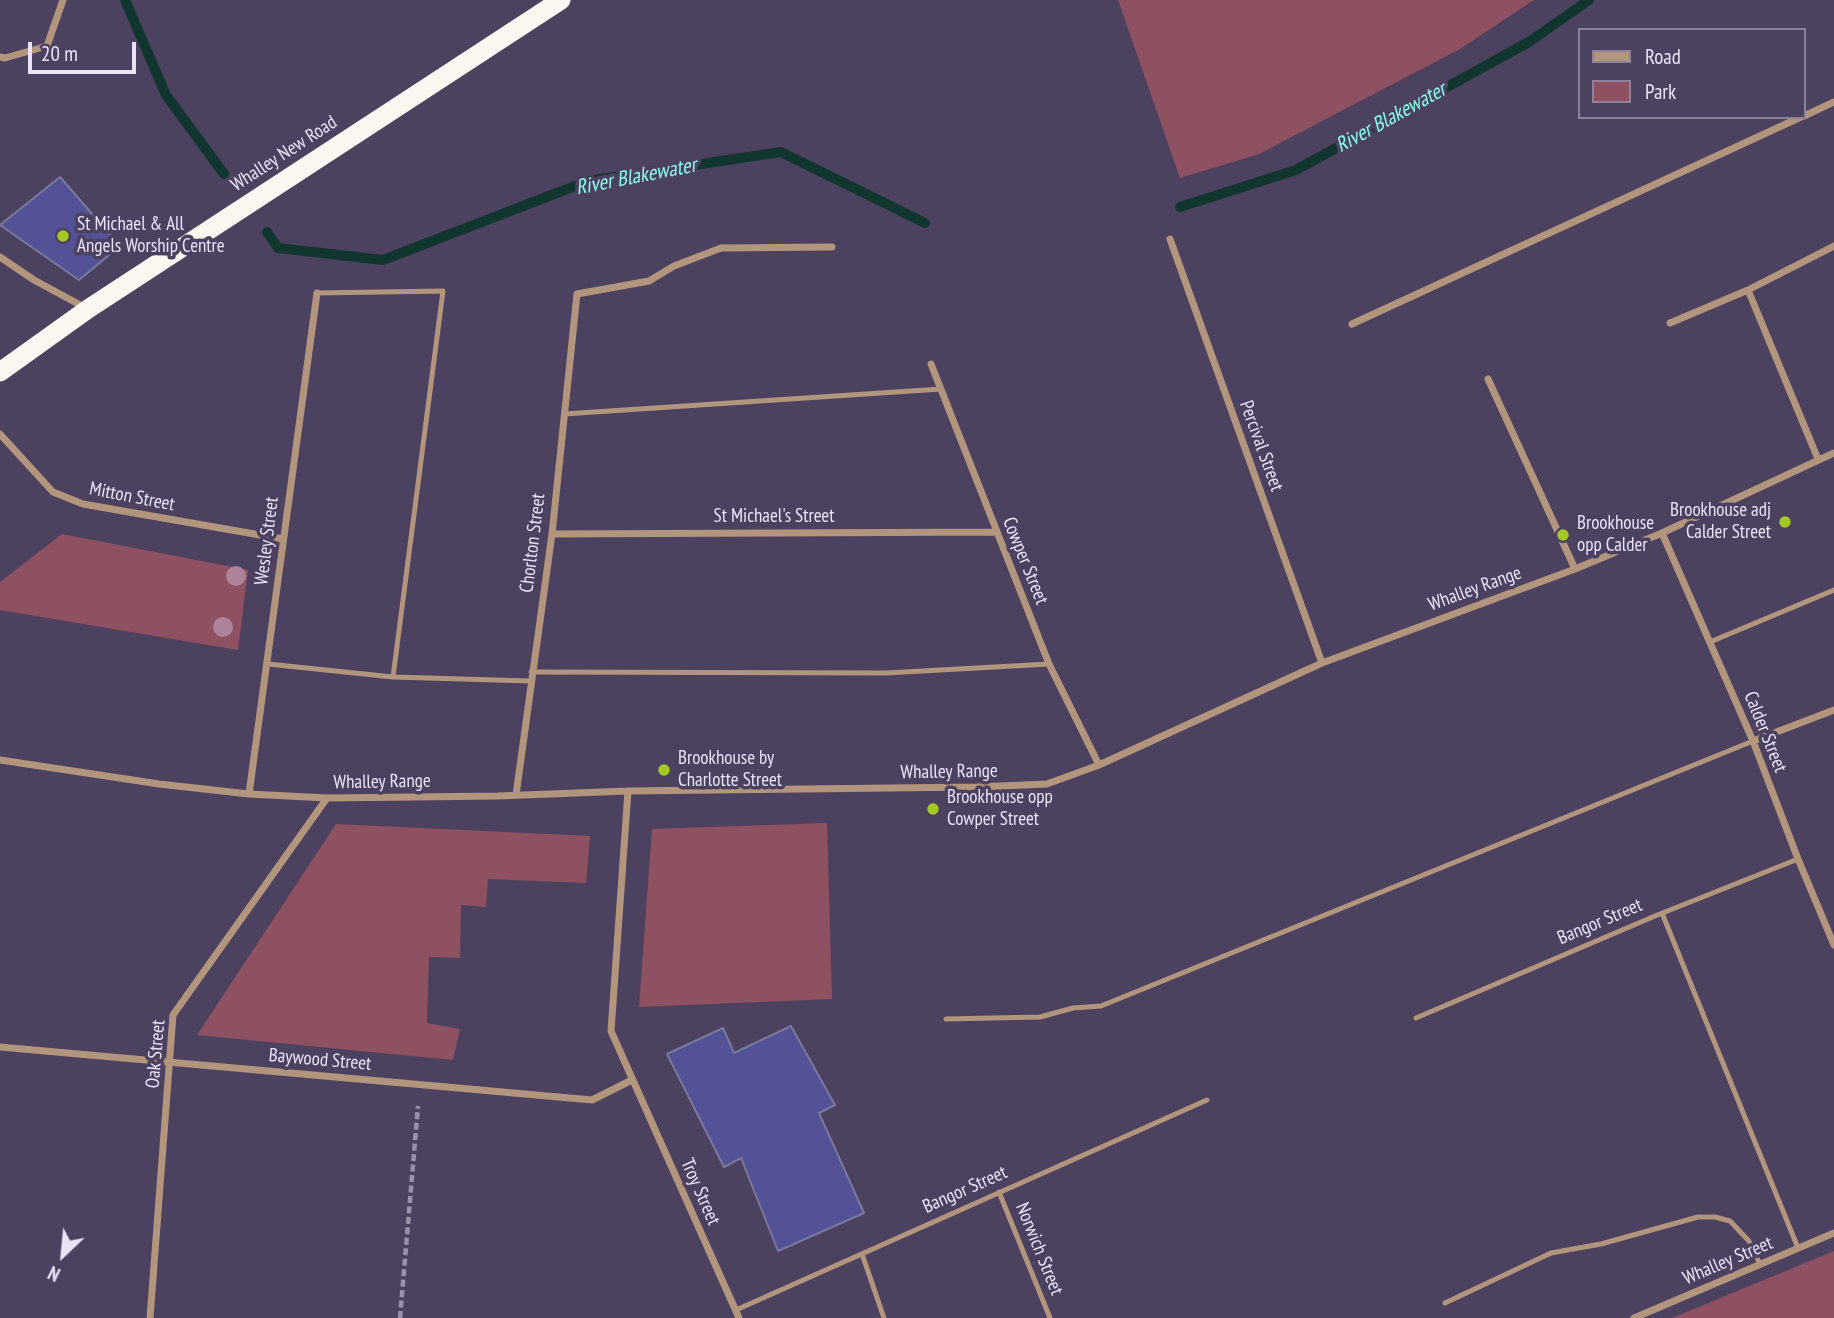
<!DOCTYPE html>
<html>
<head>
<meta charset="utf-8">
<style>
	body { margin:0 }
	#map { position:relative; width:1834px; height:1318px; overflow:hidden; background:#4d4160; font-family:"PT Sans Narrow",sans-serif }
	canvas { display:block }
	.legend { position:absolute; left:1578px; top:28px; width:228px; height:91px; box-sizing:border-box; background:#4d4160; border:2px solid #8c829c; margin:0; padding:9px 12px; list-style:none; font-size:21px; color:#eae3f7 }
	.legend li { display:flex; align-items:center; gap:14px; height:35px }
	.legend b { width:35px; border:2px solid #8c829c }
	.north { position:absolute; left:28px; top:1220px; width:70px; height:70px; -webkit-text-stroke:5px #4d4160; paint-order:stroke; rotate:206deg; font-size:19px; font-weight:700; line-height:28px; text-align:center; color:#eae3f7 }
	.north::after { content:''; display:block; margin:auto; width:24px; height:32px; background:#eae3f7; clip-path:polygon(50% 0,100% 100%,50% 72%,0 100%) }
	.scale { position:absolute; left:28px; top:42px; width:108px; height:32px; box-sizing:border-box; border:4px solid #eae3f7; border-top:0; padding-left:9px; font-size:21px; line-height:24px; white-space:nowrap; color:#eae3f7; -webkit-text-stroke:5px #4d4160; paint-order:stroke }
</style>
</head>
<body>
<div id="map">
<canvas width="1834" height="1318"></canvas>
<ul class="legend">
<li><b style="height:9px;background:#b2957d"></b>Road</li>
<li><b style="height:19px;background:#8e5162"></b>Park</li>
</ul>
<div class="north">N</div>
<div class="scale">20 m</div>
</div>
<script>
const g = document.querySelector('canvas').getContext('2d');
g.lineJoin = 'round';
function paint(path, color) {
  g.fillStyle = color;
  g.fill(path, 'evenodd');
}
function toPath(rows) {
  const path = new Path2D();
  for (const r of rows) {
    path.moveTo(r[0], r[1]);
    for (let i = 2; i < r.length; i += 2) path.lineTo(r[i], r[i + 1]);
  }
  return path;
}
function stroke(path, color, width, dash) {
  g.strokeStyle = color;
  g.lineWidth = width;
  g.lineCap = dash ? 'butt' : 'round';
  g.setLineDash(dash || []);
  g.stroke(path);
}
function drawText(font, color, halo, rows, align = 'center') {
  g.font = font + ' "PT Sans Narrow",sans-serif';
  g.lineWidth = 7;
  g.setLineDash([]);
  g.textBaseline = 'middle';
  g.strokeStyle = halo;
  g.fillStyle = color;
  for (const [text, x, y, turn = 0] of rows) {
    g.save();
    g.translate(x, y);
    g.rotate((+turn || 0) * Math.PI / 180);
    g.textAlign = isNaN(turn) ? turn : align;
    if (halo) g.strokeText(text, 0, 0);
    g.fillText(text, 0, 0);
    g.restore();
  }
}
paint(toPath([
	[1118,0,1534,0,1460,49,1259,154,1180,178],
	[62,534,248,570,238,650,0,610,0,582],
	[827,823,832,999,639,1007,652,829],
	[336,824,590,836,586,883,488,879,486,907,461,905,460,958,429,957,427,1023,460,1029,453,1060,197,1035],
	[1834,1251,1834,1318,1672,1318]
]), '#8e5162');
stroke(toPath([
	[125,0,166,95,224,174],
	[1180,207,1296,170,1529,42,1589,0],
	[267,232,278,248,383,260,588,181,781,152,925,223]
]), '#113630', 10);
const building = toPath([
	[60,177,120,246,79,280,0,225,60,177],
	[791,1026,835,1105,819,1113,864,1213,778,1251,741,1158,724,1167,667,1054,723,1028,734,1053,791,1026]
]);
paint(building, '#535296');
stroke(building, '#77799d', 2);
stroke(toPath([
	[400,1318,418,1106]
]), '#9b91ab', 4.5, [7, 3.5]);
stroke(toPath([
	[317,293,443,291,393,677],
	[564,414,941,389],
	[1710,642,1834,590],
	[268,664,393,677,530,681],
	[531,672,886,673,1049,664],
	[1662,913,1798,1248],
	[1416,1018,1655,916,1798,859],
	[946,1019,1040,1017,1073,1008,1101,1006,1753,741],
	[999,1192,1050,1318],
	[862,1254,884,1318],
	[1445,1303,1551,1253,1601,1244,1698,1217,1715,1217,1730,1221,1749,1241,1760,1264],
	[736,1310,1207,1100]
]), '#b2957d', 5);
stroke(toPath([
	[0,57,5,58,47,46,63,0],
	[1804,116,1834,102],
	[1170,239,1322,663],
	[0,257,34,280,84,307],
	[1748,290,1818,459],
	[1670,323,1748,290,1834,246],
	[1352,324,1801,117],
	[931,364,1049,664,1099,765],
	[1488,379,1575,569],
	[0,434,53,492,83,504,283,539],
	[1662,533,1753,741,1798,859,1834,945],
	[552,534,996,532],
	[1753,741,1834,710],
	[0,760,159,784,249,794,327,798,498,796,628,791,977,787,1047,784,1099,765,1322,663,1575,569,1662,533,1834,453],
	[628,791,611,1031,739,1318],
	[249,794,317,293],
	[516,795,552,534,577,294,649,281,674,266,721,248,832,247],
	[0,1047,592,1100,632,1080],
	[150,1318,173,1015,327,798],
	[1634,1318,1834,1233]
]), '#b2957d', 7);
stroke(toPath([
	[0,372,88,309,561,0]
]), '#fcf6f0', 19);
g.fillStyle = '#ae829a';
for (const [x, y] of [
	[236,576],
	[223,627]
]) {
  g.beginPath();
  g.arc(x, y, 10, 0, 2 * Math.PI);
  g.fill();
}
for (const [x, y, r, color] of [
	[63,236,7,"#a4c824"],
	[1785,522,7,"#a4c824"],
	[1563,535,7,"#a4c824"],
	[664,770,7,"#a4c824"],
	[933,809,7,"#a4c824"]
]) {
  const dot = new Path2D();
  dot.arc(x, y, r, 0, 2 * Math.PI);
  g.fillStyle = color;
  g.fill(dot);
  stroke(dot, '#4d4160', 2.5);
}
drawText('19px', '#eae3f7', '#4d4160', [
	["Whalley New Road",284,154,-33],
	["Percival Street",1261,446,70],
	["Mitton Street",132,497,11],
	["St Michael's Street",774,517],
	["Wesley Street",267,541,-83],
	["Chorlton Street",533,543,-83],
	["Cowper Street",1025,561,68],
	["Whalley Range",1475,589,-20],
	["Calder Street",1765,732,68],
	["Whalley Range",949,772,-1],
	["Whalley Range",382,782,-1],
	["Bangor Street",1600,922,-23],
	["Oak Street",156,1054,-85],
	["Baywood Street",320,1060,5],
	["Bangor Street",965,1190,-24],
	["Troy Street",700,1192,66],
	["Norwich Street",1039,1249,68],
	["Whalley Street",1728,1261,-23]
]);
drawText('19px', '#eae3f7', '#4d4160', [
	["St Michael & All",77,225],
	["Angels Worship Centre",77,247],
	["Brookhouse adj",1771,511,"right"],
	["Calder Street",1771,533,"right"],
	["Brookhouse",1577,524],
	["opp Calder",1577,546],
	["Brookhouse by",678,759],
	["Charlotte Street",678,781],
	["Brookhouse opp",947,798],
	["Cowper Street",947,820]
], 'left');
drawText('italic 21px', '#87fce9', '#4d4160', [
	["River Blakewater",1391,118,-29],
	["River Blakewater",636,177,-11]
]);
</script>
</body>
</html>
